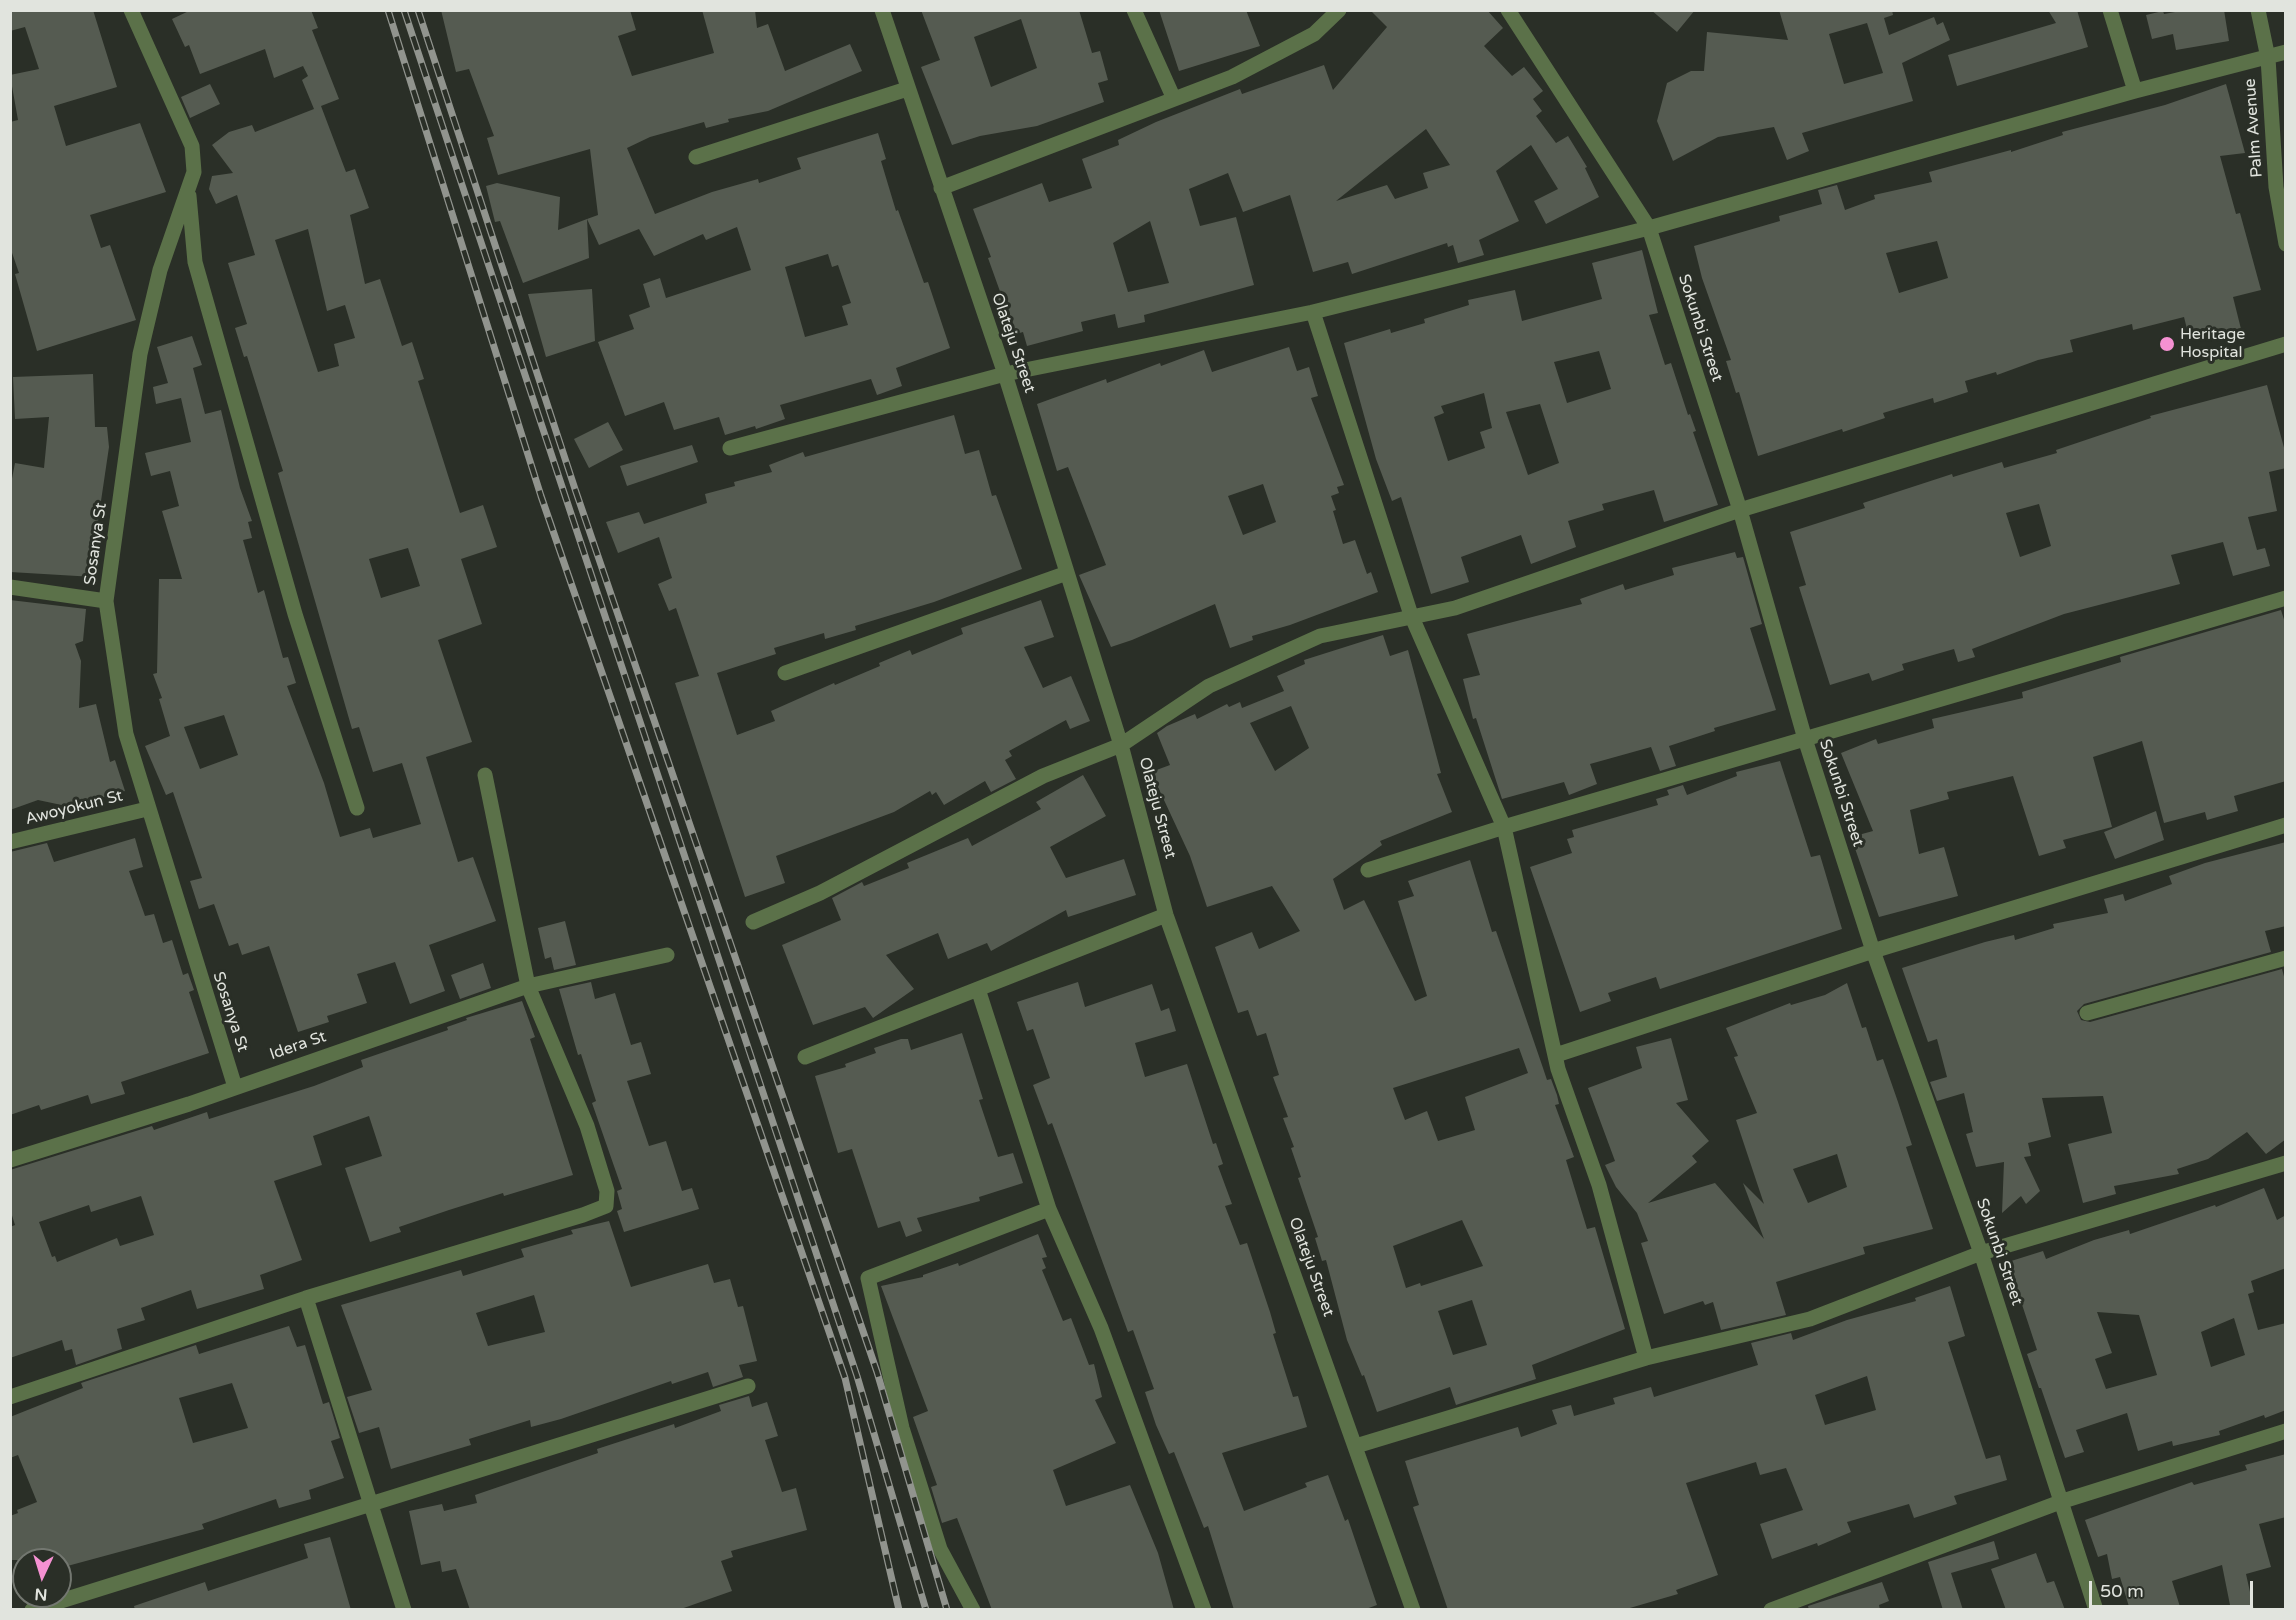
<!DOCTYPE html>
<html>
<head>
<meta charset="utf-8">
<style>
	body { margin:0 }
	#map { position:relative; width:2296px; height:1620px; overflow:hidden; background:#2a2f27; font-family:"Varela Round",sans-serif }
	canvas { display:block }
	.frame { position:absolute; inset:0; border:12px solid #e1e4de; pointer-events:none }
	.north { position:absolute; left:12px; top:1548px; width:60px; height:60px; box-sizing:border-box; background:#2a2f27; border:2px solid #737770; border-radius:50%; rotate:184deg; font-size:16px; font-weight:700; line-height:24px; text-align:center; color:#e1e4de }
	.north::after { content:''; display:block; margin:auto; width:21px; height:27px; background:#f591d2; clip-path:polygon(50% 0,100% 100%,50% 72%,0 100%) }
	.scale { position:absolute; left:2089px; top:1581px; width:164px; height:27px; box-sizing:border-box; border:3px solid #e1e4de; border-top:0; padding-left:8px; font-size:18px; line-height:21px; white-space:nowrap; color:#e1e4de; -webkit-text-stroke:4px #2a2f27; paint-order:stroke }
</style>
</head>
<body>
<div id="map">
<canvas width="2296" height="1620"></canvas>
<div class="frame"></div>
<div class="north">N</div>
<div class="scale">50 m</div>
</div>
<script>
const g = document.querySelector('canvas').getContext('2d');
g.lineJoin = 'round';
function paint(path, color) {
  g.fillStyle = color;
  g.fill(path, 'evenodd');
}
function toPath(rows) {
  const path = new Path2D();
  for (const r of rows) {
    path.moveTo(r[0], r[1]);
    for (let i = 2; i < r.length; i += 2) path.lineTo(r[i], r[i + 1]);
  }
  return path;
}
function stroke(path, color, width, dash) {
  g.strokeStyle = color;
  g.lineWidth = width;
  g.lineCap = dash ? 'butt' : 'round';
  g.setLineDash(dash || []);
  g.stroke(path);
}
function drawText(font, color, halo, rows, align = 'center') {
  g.font = font + ' "Varela Round",sans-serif';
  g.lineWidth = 6;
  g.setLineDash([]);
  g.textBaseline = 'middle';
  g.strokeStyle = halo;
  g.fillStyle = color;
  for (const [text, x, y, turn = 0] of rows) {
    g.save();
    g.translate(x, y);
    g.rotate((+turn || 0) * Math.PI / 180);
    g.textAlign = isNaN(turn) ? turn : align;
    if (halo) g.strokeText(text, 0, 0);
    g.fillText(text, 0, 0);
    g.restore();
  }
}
paint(toPath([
	[10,10,93,10,117,87,54,106,66,146,140,123,166,192,90,215,101,248,110,245,136,320,37,351,15,274,19,273,10,247,10,122,18,120,10,75,39,69,25,27,10,31],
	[191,10,311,10,318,28,312,30,339,99,321,106,346,172,355,169,369,208,350,215,365,284,380,279,402,346,412,342,424,379,418,381,460,513,483,505,497,547,461,559,482,624,438,640,472,742,426,757,458,862,473,857,496,921,429,945,445,991,410,1004,395,962,357,974,367,1003,327,1016,329,1022,298,1032,269,946,242,955,238,943,229,946,214,904,199,909,190,881,202,878,173,792,166,795,145,746,170,736,159,699,162,698,153,674,157,673,159,579,182,579,162,511,179,506,170,471,151,476,145,453,191,442,181,398,156,404,153,387,168,383,157,347,192,336,202,365,193,368,205,414,221,410,240,488,252,521,248,522,252,538,243,540,258,593,264,590,283,658,288,657,296,683,287,686,324,783,340,837,370,828,373,838,421,824,402,763,373,772,359,727,352,729,278,473,283,471,247,356,244,357,235,328,247,324,228,263,255,255,237,195,216,204,209,189,212,176,233,173,212,145,229,132,252,125,255,132,314,109,302,80,308,76,303,66,274,78,265,49,200,74,189,45,185,47,172,19],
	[308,229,327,311,345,305,355,338,334,344,339,366,318,372,275,240],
	[408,548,420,586,381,598,369,559],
	[224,715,238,755,200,769,184,727],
	[441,10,630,10,636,30,618,36,632,76,714,53,702,10,755,10,757,28,768,24,785,71,850,44,862,71,768,111,728,119,729,122,706,128,704,122,650,137,627,148,655,214,712,192,758,179,759,183,801,169,797,158,878,133,886,159,881,161,896,211,898,210,924,283,928,282,950,348,896,368,902,386,877,395,871,379,780,405,785,419,756,429,755,426,725,435,719,417,674,430,664,402,625,416,598,342,634,329,629,315,650,307,643,284,660,278,666,298,751,270,737,227,706,240,703,234,654,256,639,229,599,245,587,219,598,215,590,149,498,175,487,138,494,136,469,69,456,72],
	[828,254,832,267,838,265,851,303,842,306,848,325,805,337,785,267],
	[921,10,1079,10,1092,53,1100,51,1108,80,1098,83,1104,102,1037,126,980,136,952,145,921,67,940,60],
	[1021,19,1037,68,991,87,974,37],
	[1159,10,1246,10,1260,46,1179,71],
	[1370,10,1487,10,1503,28,1484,46,1512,76,1524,67,1543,91,1533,99,1542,111,1536,116,1556,143,1568,136,1587,167,1585,168,1599,197,1546,224,1534,201,1558,189,1531,145,1496,171,1519,221,1479,240,1484,255,1458,263,1453,245,1448,247,1447,243,1352,274,1348,262,1313,272,1290,195,1243,212,1228,173,1189,189,1200,226,1236,217,1254,285,1144,315,1145,322,1118,328,1115,314,1081,322,1083,331,1027,346,1023,332,1009,336,998,298,1002,297,988,258,991,257,973,209,1042,183,1049,202,1092,188,1082,159,1119,145,1118,140,1156,122,1240,89,1242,94,1324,65,1333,90,1387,27],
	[1426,129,1450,165,1423,173,1428,188,1395,199,1387,185,1336,201],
	[1150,221,1169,283,1128,292,1113,243],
	[1651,10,1695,10,1677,32],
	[1779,10,1892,10,1893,15,1884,18,1889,35,1934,17,1937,25,1943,22,1950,40,1902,63,1913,101,1802,133,1809,151,1787,160,1774,127,1718,137,1673,161,1657,121,1667,83,1691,71,1704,71,1707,32,1788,40],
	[1867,23,1883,73,1844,84,1829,34],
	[2048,10,2077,10,2088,47,1957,86,1948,55,2056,23],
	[2186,10,2224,10,2229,41,2176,50,2173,34,2152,39,2146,15,2163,11,2164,14],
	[210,84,220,104,190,118,181,97],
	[2226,84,2245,153,2220,156,2236,214,2240,213,2261,290,2233,297,2242,333,2212,341,2210,335,2190,341,2184,317,2133,330,2132,324,2070,340,2073,352,2038,360,1997,375,1996,372,1965,381,1968,392,1934,403,1933,398,1883,413,1885,418,1843,432,1842,429,1758,456,1739,392,1736,393,1726,361,1731,360,1702,278,1694,246,1780,221,1779,216,1822,204,1818,190,1837,185,1845,210,1875,199,1874,195,1932,182,1929,172,2011,150,2011,152,2063,135,2062,132,2165,105],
	[1937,241,1948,278,1899,293,1886,253],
	[497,183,560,197,558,230,587,219,589,258,523,283,500,221,495,222,486,186],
	[1642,250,1658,313,1649,315,1665,365,1671,363,1688,415,1690,414,1696,431,1693,432,1718,505,1664,522,1654,490,1602,504,1604,510,1568,521,1576,547,1531,564,1521,535,1461,557,1469,582,1431,594,1401,497,1392,501,1376,459,1344,343,1390,329,1391,333,1425,323,1424,319,1469,305,1468,300,1515,290,1522,321,1602,299,1592,263],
	[1599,351,1611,389,1567,403,1554,362],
	[1484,393,1492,428,1480,432,1485,448,1448,461,1434,417,1444,413,1441,406],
	[1540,404,1559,463,1528,475,1506,412],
	[592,289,595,341,546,357,528,294],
	[1289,347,1297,371,1309,367,1318,396,1311,398,1344,485,1337,487,1339,493,1331,496,1336,510,1333,511,1343,544,1355,540,1367,574,1371,572,1378,592,1290,625,1252,636,1253,640,1230,648,1215,604,1132,640,1111,647,1079,575,1106,565,1068,467,1057,471,1037,404,1106,379,1107,383,1160,363,1161,366,1204,350,1212,372],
	[1263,484,1276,522,1243,535,1228,496],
	[93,374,95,427,107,427,109,447,97,528,94,577,10,572,10,489,15,463,44,468,49,417,15,419,13,377],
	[2267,385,2286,455,2286,468,2269,472,2277,511,2248,517,2257,550,2265,548,2270,566,2233,576,2223,542,2171,555,2180,584,2064,614,1972,649,1975,657,1958,662,1954,649,1902,664,1904,670,1872,681,1869,673,1830,685,1799,587,1806,585,1790,532,1865,508,1863,503,1952,474,1953,477,2002,462,2004,468,2057,453,2056,450,2151,418,2150,416],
	[2039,504,2051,546,2020,557,2006,513],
	[954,415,965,454,979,450,992,496,996,495,1022,569,934,602,855,626,856,630,825,639,824,633,774,648,776,654,717,673,737,735,775,721,771,711,834,683,835,685,880,666,879,663,910,650,912,655,963,634,961,628,1041,600,1054,637,1024,647,1043,688,1071,676,1090,721,1070,729,1066,720,1009,751,1012,756,1005,760,1016,779,991,792,985,781,944,805,936,792,932,795,930,791,894,812,776,856,785,883,745,897,675,683,699,676,676,608,669,611,658,584,672,578,659,537,618,553,606,522,639,512,644,524,707,503,705,494,735,486,734,482,772,472,769,465,803,452,805,457],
	[608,422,623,450,589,468,574,439],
	[692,445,698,462,627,486,620,466],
	[1735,552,1737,558,1743,557,1762,624,1750,628,1776,710,1714,728,1715,731,1669,746,1676,766,1660,771,1651,747,1590,764,1597,784,1569,795,1564,782,1502,799,1476,718,1473,719,1463,679,1480,675,1467,634,1582,604,1580,599,1623,584,1625,590,1674,575,1672,568],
	[10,600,86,609,83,641,75,644,81,661,79,708,96,704,110,762,115,760,125,791,71,807,38,800,10,810],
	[2281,610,2286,626,2286,781,2234,796,2238,811,2207,820,2205,812,2164,823,2142,741,2093,757,2112,827,2063,840,2066,848,2039,856,2013,776,1947,792,1949,799,1910,810,1919,854,1944,847,1958,896,1879,917,1851,837,1873,831,1841,753,1876,739,1878,744,1934,728,1932,719,2023,698,2022,692,2121,662,2120,657],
	[1383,635,1390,656,1408,650,1441,773,1437,774,1452,812,1380,841,1382,845,1333,879,1344,910,1364,900,1415,1001,1427,996,1398,901,1414,896,1408,881,1470,860,1492,932,1496,931,1543,1068,1547,1080,1551,1079,1557,1095,1559,1104,1555,1105,1574,1157,1566,1160,1587,1229,1595,1227,1625,1329,1532,1365,1536,1379,1499,1391,1456,1405,1450,1387,1377,1412,1364,1375,1362,1376,1347,1340,1326,1260,1322,1261,1315,1238,1318,1237,1298,1178,1301,1177,1291,1148,1294,1147,1283,1118,1288,1117,1273,1077,1279,1075,1266,1033,1257,1036,1248,1010,1238,1013,1215,947,1252,932,1259,949,1300,931,1272,886,1207,907,1190,856,1151,772,1170,765,1157,733,1167,726,1195,714,1197,719,1227,704,1229,707,1240,702,1242,708,1284,691,1277,676,1305,664,1304,660],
	[1291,706,1309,748,1275,771,1250,723],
	[1519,1048,1528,1073,1465,1097,1475,1130,1438,1141,1427,1111,1405,1120,1393,1088],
	[1462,1220,1483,1266,1421,1286,1420,1283,1406,1288,1393,1246],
	[1472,1300,1487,1345,1453,1355,1438,1311],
	[1780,761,1811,857,1820,855,1842,929,1660,989,1656,977,1608,993,1611,1001,1580,1012,1530,867,1572,853,1567,839,1574,837,1572,830,1658,805,1656,799,1669,795,1667,790,1683,785,1687,795,1737,776,1736,772],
	[1083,775,1106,816,1050,847,1066,878,1124,859,1136,895,1068,917,1066,910,991,951,987,943,948,959,938,933,886,955,914,989,873,1018,865,1007,813,1025,782,945,841,920,832,898,862,882,864,886,909,868,907,863,968,838,972,846,1041,809,1036,802],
	[2156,811,2164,840,2115,859,2104,832],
	[135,838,143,867,129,871,145,916,154,914,163,943,172,940,183,975,188,973,194,990,189,992,209,1053,121,1082,125,1094,91,1104,88,1095,41,1110,39,1105,10,1115,10,852,47,843,54,862],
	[2286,842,2286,926,2265,931,2271,952,2084,1004,2077,1011,2081,1020,2090,1022,2282,969,2286,984,2286,1139,2266,1154,2247,1132,2208,1159,2177,1169,2179,1174,2114,1186,2116,1194,2083,1203,2068,1144,2112,1133,2103,1096,2042,1098,2051,1137,2028,1143,2031,1156,2024,1157,2040,1191,2026,1204,2021,1196,2002,1213,2004,1162,1976,1167,1966,1134,1973,1132,1964,1093,1937,1101,1930,1082,1947,1077,1937,1039,1928,1042,1902,968,1985,942,2014,935,2015,940,2054,928,2053,924,2108,913,2104,899,2123,894,2125,901,2172,884,2169,876,2205,863],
	[565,921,576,965,554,970,551,957,545,959,538,928],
	[483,963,491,988,460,999,451,975],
	[591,982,595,999,615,993,631,1045,641,1042,651,1074,627,1081,649,1146,666,1141,682,1191,692,1188,699,1209,624,1232,617,1211,622,1209,617,1191,622,1189,592,1103,596,1101,581,1054,578,1055,559,989],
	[1078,982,1085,1007,1152,984,1161,1011,1169,1008,1176,1031,1135,1043,1145,1077,1187,1064,1213,1144,1216,1143,1223,1164,1218,1166,1232,1204,1225,1206,1240,1245,1247,1243,1270,1312,1276,1333,1273,1334,1293,1397,1298,1396,1307,1427,1222,1453,1244,1511,1307,1487,1305,1483,1328,1475,1345,1521,1348,1519,1377,1605,1363,1610,1234,1610,1208,1526,1204,1528,1174,1452,1169,1454,1156,1425,1145,1392,1154,1389,1133,1330,1128,1332,1052,1123,1048,1125,1033,1085,1050,1078,1033,1029,1027,1031,1017,1002],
	[1847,983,1862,1028,1866,1027,1877,1061,1883,1059,1898,1102,1912,1145,1906,1147,1933,1229,1863,1247,1865,1254,1776,1282,1786,1315,1721,1330,1713,1302,1705,1305,1703,1301,1664,1314,1641,1243,1648,1241,1637,1213,1616,1187,1605,1165,1615,1161,1588,1088,1642,1068,1636,1047,1671,1038,1688,1100,1676,1103,1709,1141,1692,1156,1697,1162,1648,1203,1715,1183,1764,1239,1743,1183,1764,1204,1736,1120,1757,1113,1734,1057,1738,1056,1726,1028,1790,1003,1791,1005,1825,995],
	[1837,1154,1847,1187,1808,1203,1793,1169],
	[522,1001,535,1037,530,1039,573,1175,504,1196,503,1193,449,1210,399,1227,401,1232,370,1242,345,1168,382,1156,369,1116,313,1136,322,1165,274,1181,302,1260,260,1275,264,1289,197,1309,191,1290,141,1308,145,1320,117,1329,122,1349,76,1365,72,1349,65,1351,62,1340,10,1358,10,1227,15,1225,10,1209,10,1170,152,1126,154,1130,207,1112,209,1119,314,1086,363,1067,361,1060,448,1030,447,1027,467,1020,466,1018],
	[141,1196,154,1235,120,1246,117,1238,57,1262,55,1256,52,1257,39,1222,89,1205,91,1212],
	[962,1033,983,1099,979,1100,998,1157,1013,1153,1023,1183,979,1197,980,1201,917,1218,922,1231,906,1237,900,1221,878,1228,852,1149,838,1153,815,1076,846,1067,845,1064,876,1053,874,1048,901,1039,908,1039,911,1050],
	[2264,1188,2277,1220,2286,1215,2286,1268,2251,1281,2254,1292,2248,1294,2258,1330,2286,1323,2286,1410,2265,1418,2264,1415,2219,1431,2220,1435,2173,1446,2172,1441,2138,1451,2127,1413,2076,1430,2084,1452,2065,1458,2041,1388,2039,1388,2027,1354,2037,1350,2008,1262,2043,1251,2046,1259,2094,1240,2129,1230,2130,1234,2215,1205,2216,1207],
	[2097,1312,2139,1315,2157,1375,2106,1389,2095,1359,2112,1353],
	[2234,1318,2245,1355,2211,1367,2201,1332],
	[609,1221,631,1287,708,1264,714,1283,730,1279,738,1307,743,1306,757,1361,739,1365,743,1377,713,1387,708,1372,672,1384,671,1381,561,1419,531,1427,530,1420,469,1439,471,1445,391,1469,379,1427,359,1433,347,1397,372,1390,341,1305,461,1270,463,1276,524,1257,521,1249,573,1234,571,1230],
	[534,1295,545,1332,488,1346,476,1313],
	[1038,1234,1047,1257,1042,1258,1046,1268,1042,1270,1063,1321,1071,1318,1089,1365,1094,1364,1102,1397,1095,1400,1116,1443,1053,1470,1066,1506,1130,1485,1158,1553,1174,1610,992,1610,957,1518,942,1523,931,1487,937,1485,913,1417,928,1411,881,1286,923,1277,923,1275,958,1263,959,1266],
	[1950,1286,1965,1336,1948,1342,1986,1459,2000,1455,2007,1480,1954,1496,1957,1504,1914,1518,1909,1504,1847,1522,1851,1532,1818,1546,1817,1543,1772,1559,1760,1524,1803,1510,1786,1468,1760,1475,1756,1462,1686,1483,1718,1575,1676,1590,1678,1594,1623,1610,1448,1610,1413,1507,1419,1505,1405,1461,1518,1427,1521,1437,1557,1424,1552,1410,1571,1405,1574,1416,1615,1404,1613,1398,1651,1387,1654,1397,1758,1365,1751,1343,1791,1333,1793,1340,1847,1320,1916,1301,1915,1298],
	[1867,1376,1876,1410,1825,1425,1815,1395],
	[289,1326,297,1347,305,1345,323,1404,329,1402,340,1438,331,1441,344,1478,309,1490,311,1499,279,1508,276,1499,202,1524,204,1529,60,1568,60,1560,10,1560,10,1516,18,1513,17,1510,37,1502,18,1455,10,1458,10,1417,83,1388,81,1383,196,1345,199,1354],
	[232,1383,248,1428,193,1443,179,1398],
	[749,1396,752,1407,767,1402,778,1436,765,1440,782,1492,796,1488,807,1530,731,1551,733,1557,721,1561,732,1591,678,1610,470,1610,456,1569,442,1572,440,1561,421,1565,409,1511,442,1504,444,1511,477,1503,475,1495,598,1453,597,1449,674,1424,675,1428,721,1411,719,1405],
	[2286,1454,2286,1517,2259,1524,2271,1567,2246,1574,2254,1610,2231,1610,2222,1565,2172,1581,2181,1610,2130,1610,2120,1577,2112,1579,2107,1554,2098,1557,2085,1520,2192,1482,2194,1485,2247,1470,2245,1465],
	[330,1537,351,1610,135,1610,134,1606,205,1582,208,1591,308,1558,304,1544],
	[1994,1541,1999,1559,1951,1573,1963,1610,1943,1610,1928,1562],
	[2036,1553,2047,1583,2054,1581,2065,1610,2006,1610,1991,1569],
	[1882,1582,1889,1601,1879,1605,1880,1610,1809,1610,1808,1606]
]), '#555b51');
stroke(toPath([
	[131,10,192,146,194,172,160,270,140,354,106,601,126,734,235,1087],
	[882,10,1005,374,1121,745,1166,915,1413,1610],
	[1134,10,1174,99],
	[1508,10,1649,228,1740,510,1805,739,1873,951,1981,1253,2096,1610],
	[2110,10,2135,91],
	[2258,10,2268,58,2276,187,2286,244],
	[696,157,907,89],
	[941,188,1232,77,1314,34,1339,10],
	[189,196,195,262,295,614,357,808],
	[1313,312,1411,615,1504,827,1558,1069,1599,1185,1646,1358],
	[730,448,1005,374,1313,312,1649,228,2135,91,2286,52],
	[10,587,106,601],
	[785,673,1067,573],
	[10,842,147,809],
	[1368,870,1504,827,2286,598],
	[753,922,820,893,1043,776,1121,745,1209,686,1320,636,1455,608,1740,510,2286,344],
	[978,989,1049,1209,1101,1328,1204,1610],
	[2087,1013,2286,958],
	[1556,1055,1873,951,2286,825],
	[805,1057,1166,915],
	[10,1160,189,1104,528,986,667,955],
	[306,1298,404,1610],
	[10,1397,306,1298,583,1215,606,1206,607,1191,587,1126,528,986,485,775],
	[1356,1446,1646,1358,1810,1319,1981,1253,2286,1163],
	[32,1610,748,1386],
	[973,1610,940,1549,902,1428,868,1278,1049,1209],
	[1771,1610,2063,1501,2286,1431]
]), '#5b7149', 15);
const rail = toPath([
	[388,10,541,496,845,1378,899,1610],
	[404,10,857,1376,926,1610],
	[418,10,575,489,877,1372,947,1610]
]);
stroke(rail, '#91948e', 7);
stroke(rail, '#2a2f27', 4.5, [14]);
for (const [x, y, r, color] of [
	[2167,344,8,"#f591d2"]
]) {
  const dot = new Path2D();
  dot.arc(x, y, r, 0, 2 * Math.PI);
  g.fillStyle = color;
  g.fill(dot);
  stroke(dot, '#2a2f27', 2);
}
drawText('16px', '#e1e4de', '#2a2f27', [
	["Palm Avenue",2254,128,-94],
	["Sokunbi Street",1700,328,72],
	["Olateju Street",1013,343,71],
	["Sosanya St",96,544,-82],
	["Sokunbi Street",1841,793,72],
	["Awoyokun St",74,808,-14],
	["Olateju Street",1157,808,75],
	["Sosanya St",230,1012,72],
	["Idera St",298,1046,-19],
	["Sokunbi Street",1999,1252,71],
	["Olateju Street",1311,1267,70]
]);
drawText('16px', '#e1e4de', '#2a2f27', [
	["Heritage",2180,335],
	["Hospital",2180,353]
], 'left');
</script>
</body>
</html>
